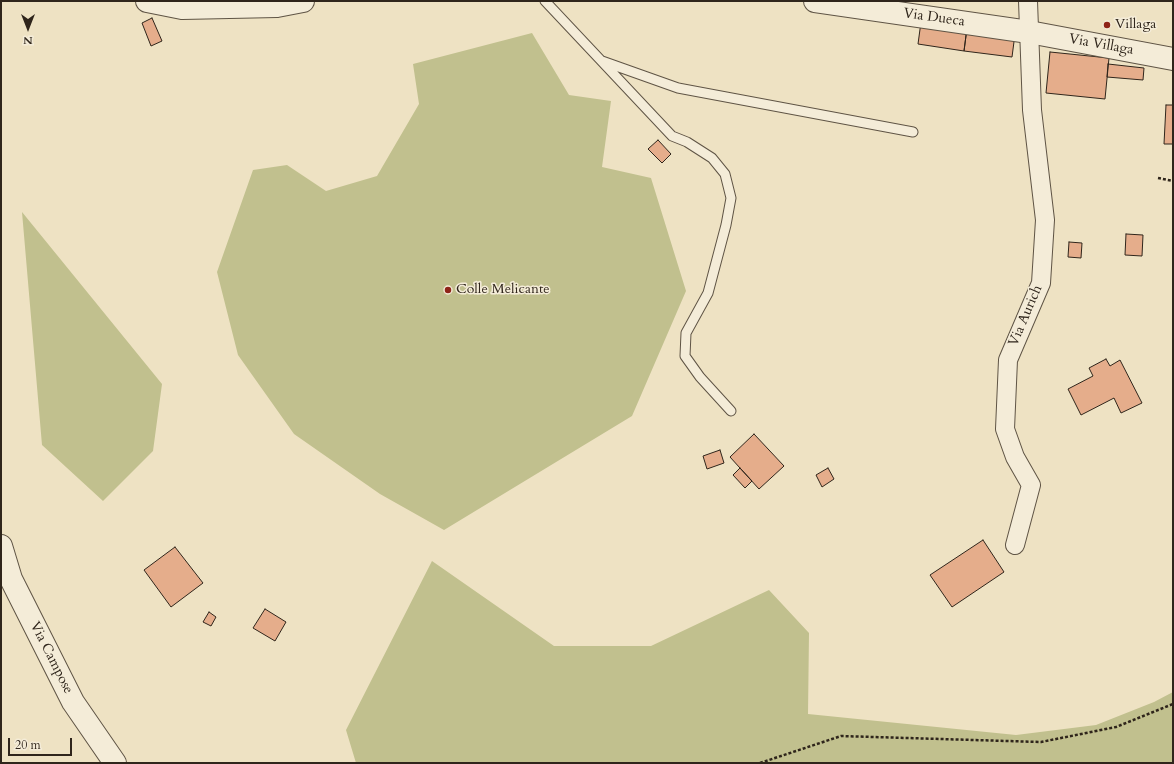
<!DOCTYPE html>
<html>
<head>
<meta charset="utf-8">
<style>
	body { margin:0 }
	#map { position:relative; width:1174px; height:764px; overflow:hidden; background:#eee2c3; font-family:Cardo,serif }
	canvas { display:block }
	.frame { position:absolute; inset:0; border:2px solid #2f251b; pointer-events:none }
	.north { position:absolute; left:8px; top:8px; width:40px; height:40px; -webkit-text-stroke:3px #f4ecd8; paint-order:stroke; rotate:180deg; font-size:11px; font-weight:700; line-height:16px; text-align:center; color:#2f251b }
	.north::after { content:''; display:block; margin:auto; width:14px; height:18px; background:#2f251b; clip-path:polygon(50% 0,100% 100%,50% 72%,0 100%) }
	.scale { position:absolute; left:8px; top:738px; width:64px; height:18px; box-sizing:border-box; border:2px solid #2f251b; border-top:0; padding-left:5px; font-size:12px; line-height:14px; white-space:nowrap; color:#2f251b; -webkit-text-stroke:3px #f4ecd8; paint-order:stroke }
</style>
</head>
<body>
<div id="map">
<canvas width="1174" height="764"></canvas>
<div class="frame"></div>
<div class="north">N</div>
<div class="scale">20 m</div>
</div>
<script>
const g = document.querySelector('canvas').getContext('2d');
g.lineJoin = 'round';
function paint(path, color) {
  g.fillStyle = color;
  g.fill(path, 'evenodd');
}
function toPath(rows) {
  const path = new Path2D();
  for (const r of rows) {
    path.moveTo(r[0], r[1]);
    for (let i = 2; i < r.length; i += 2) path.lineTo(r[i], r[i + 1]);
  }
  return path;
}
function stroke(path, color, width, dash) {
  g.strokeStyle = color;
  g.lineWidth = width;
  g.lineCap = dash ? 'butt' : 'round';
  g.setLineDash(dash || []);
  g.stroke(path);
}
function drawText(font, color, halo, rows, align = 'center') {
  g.font = font + ' Cardo,serif';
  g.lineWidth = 3;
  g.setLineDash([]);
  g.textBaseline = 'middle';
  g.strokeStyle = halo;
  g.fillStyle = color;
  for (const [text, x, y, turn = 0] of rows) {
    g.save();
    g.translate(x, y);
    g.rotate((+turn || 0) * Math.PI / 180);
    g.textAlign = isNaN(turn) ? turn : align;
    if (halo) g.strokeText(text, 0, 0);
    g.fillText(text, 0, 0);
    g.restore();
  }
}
paint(toPath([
	[532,33,569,95,611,101,602,167,651,178,686,291,632,416,444,530,380,494,294,434,238,355,217,272,253,170,287,165,326,191,377,176,419,104,413,64],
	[22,212,162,384,153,451,103,501,42,445],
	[432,561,554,646,651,646,769,590,809,633,808,714,1016,735,1096,725,1154,702,1173,692,1173,763,356,763,346,730]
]), '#c1c08e');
const building = toPath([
	[152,18,162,41,151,46,142,23,152,18],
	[921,22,967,28,964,51,918,44,921,22],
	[967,28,1015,34,1012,57,964,51,967,28],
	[1050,52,1109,58,1105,99,1046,93,1050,52],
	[1108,64,1144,68,1143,80,1107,77,1108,64],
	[1166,105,1173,105,1173,144,1164,144,1166,105],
	[658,140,671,154,662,163,648,149,658,140],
	[1126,234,1143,235,1142,256,1125,255,1126,234],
	[1069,242,1082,243,1081,258,1068,257,1069,242],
	[1106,359,1110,366,1120,360,1142,403,1121,413,1114,398,1081,415,1068,389,1093,376,1089,368,1106,359],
	[754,434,784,466,759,489,730,457,754,434],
	[720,450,724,463,707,469,703,456,720,450],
	[740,468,752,481,745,488,733,475,740,468],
	[828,468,834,479,822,487,816,475,828,468],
	[983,540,1004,572,952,607,930,575,983,540],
	[175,547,203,583,171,607,144,570,175,547],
	[265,609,286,622,275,641,253,628,265,609],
	[209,612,216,617,211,626,203,622,209,612]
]);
paint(building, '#e5ad8b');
stroke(building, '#2f251b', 1);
const service = toPath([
	[545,1,672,136,687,142,712,158,725,174,731,198,726,225,708,293,686,333,685,356,700,377,731,411],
	[602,61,678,88,913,132]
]);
const minor = toPath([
	[1015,545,1031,485,1015,457,1005,429,1008,360,1041,283,1045,220,1032,110,1028,1]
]);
const tertiary = toPath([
	[147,1,182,8,277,6,303,1],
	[815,1,1029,32,1173,59],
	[1,546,11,579,73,702,115,763]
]);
stroke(service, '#5f5445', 11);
stroke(minor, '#5f5445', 20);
stroke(tertiary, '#5f5445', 24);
stroke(toPath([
	[1158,178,1173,181],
	[760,763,841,736,1041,742,1116,727,1173,704]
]), '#2f251b', 2.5, [3, 2]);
stroke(service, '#f4ecd8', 9);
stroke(minor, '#f4ecd8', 18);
stroke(tertiary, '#f4ecd8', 22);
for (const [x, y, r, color] of [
	[1107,25,4,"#8f2418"],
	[448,290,4,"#8f2418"]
]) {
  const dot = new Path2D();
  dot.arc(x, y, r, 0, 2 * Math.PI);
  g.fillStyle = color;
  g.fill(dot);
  stroke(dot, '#f4ecd8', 1.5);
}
drawText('14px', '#2f251b', '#f4ecd8', [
	["Via Dueca",934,18,8],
	["Via Villaga",1101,45,10],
	["Via Aurich",1026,316,-67],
	["Via Campose",51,658,63]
]);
drawText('14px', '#2f251b', '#f4ecd8', [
	["Villaga",1115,25],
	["Colle Melicante",456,290]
], 'left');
</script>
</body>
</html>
